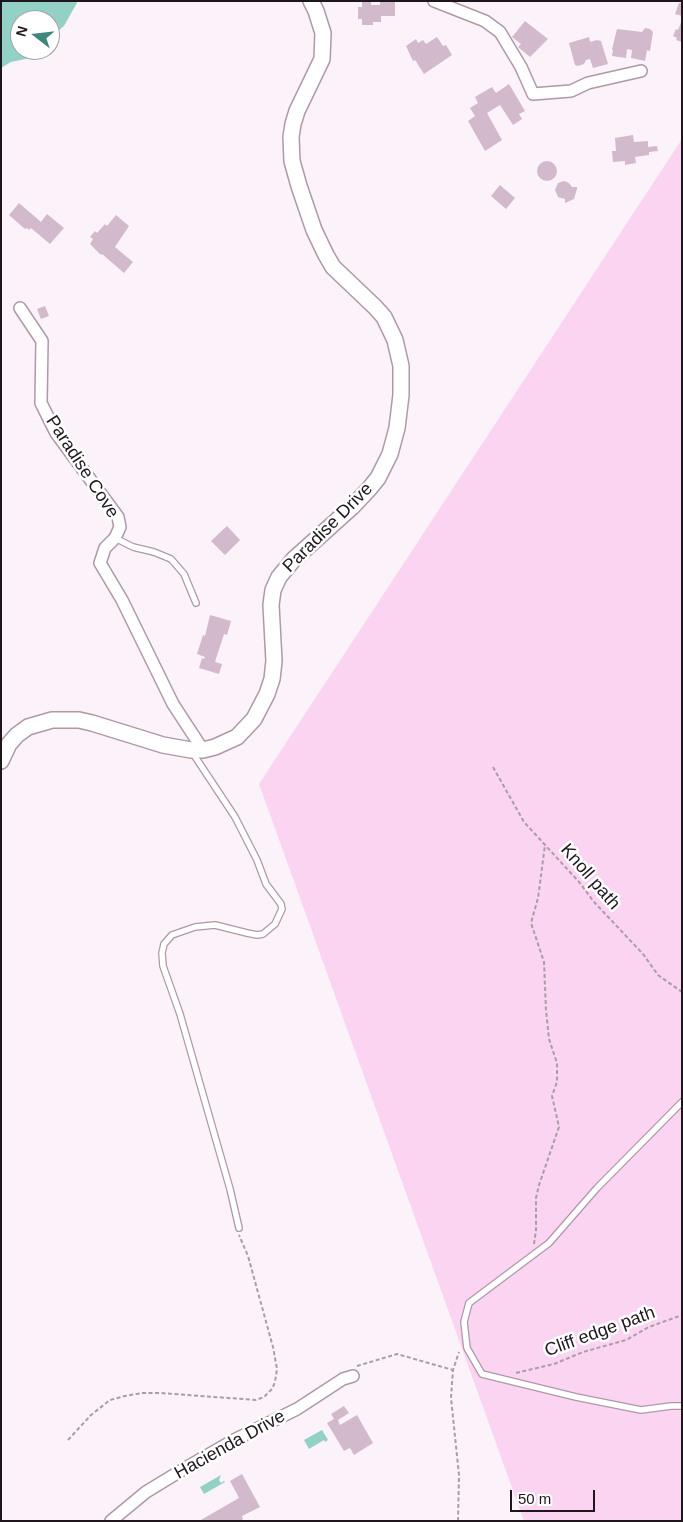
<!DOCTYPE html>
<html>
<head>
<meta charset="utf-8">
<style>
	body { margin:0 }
	#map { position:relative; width:683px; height:1522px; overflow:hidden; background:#fcf2f9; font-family:Arial,sans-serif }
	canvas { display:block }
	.frame { position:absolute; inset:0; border:2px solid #1e161c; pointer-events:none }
	.north { position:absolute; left:10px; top:10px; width:50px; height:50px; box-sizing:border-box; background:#fff; border:1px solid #a5a2a4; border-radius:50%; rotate:286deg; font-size:14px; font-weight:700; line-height:20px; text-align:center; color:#1e161c }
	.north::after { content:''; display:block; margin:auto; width:18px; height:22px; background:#41867c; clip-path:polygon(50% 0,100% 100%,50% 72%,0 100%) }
	.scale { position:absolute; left:510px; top:1490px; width:85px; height:22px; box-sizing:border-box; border:2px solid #1e161c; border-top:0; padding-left:6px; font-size:15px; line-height:18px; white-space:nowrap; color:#1e161c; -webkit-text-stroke:4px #fff; paint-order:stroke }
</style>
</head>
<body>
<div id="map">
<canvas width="683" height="1522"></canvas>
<div class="frame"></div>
<div class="north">N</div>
<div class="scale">50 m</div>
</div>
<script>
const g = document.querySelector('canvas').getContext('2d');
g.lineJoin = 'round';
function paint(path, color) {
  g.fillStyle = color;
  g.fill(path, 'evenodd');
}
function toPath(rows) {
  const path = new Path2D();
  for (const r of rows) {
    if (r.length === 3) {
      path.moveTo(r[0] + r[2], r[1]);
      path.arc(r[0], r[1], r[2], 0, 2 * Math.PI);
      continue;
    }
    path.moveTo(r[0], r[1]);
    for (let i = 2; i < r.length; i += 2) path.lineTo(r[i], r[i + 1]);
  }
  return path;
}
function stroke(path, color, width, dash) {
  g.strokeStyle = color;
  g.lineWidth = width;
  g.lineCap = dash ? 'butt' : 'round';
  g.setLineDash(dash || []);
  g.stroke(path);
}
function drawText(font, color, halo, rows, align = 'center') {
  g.font = font + ' Arial,sans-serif';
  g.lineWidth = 5;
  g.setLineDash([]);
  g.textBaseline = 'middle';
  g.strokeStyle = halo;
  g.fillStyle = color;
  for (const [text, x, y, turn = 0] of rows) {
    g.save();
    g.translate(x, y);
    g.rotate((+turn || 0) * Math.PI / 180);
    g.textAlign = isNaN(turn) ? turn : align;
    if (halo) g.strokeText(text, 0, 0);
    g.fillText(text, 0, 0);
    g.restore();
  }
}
paint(toPath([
	[682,139,682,1521,524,1521,259,784]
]), '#fbd4f1');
paint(toPath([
	[1,1,78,1,64,26,50,38,50,20,20,20,20,50,37,50,30,58,11,62,1,68],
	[322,1430,328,1440,325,1442,324,1440,309,1449,304,1440],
	[221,1475,219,1480,221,1483,224,1481,225,1482,204,1494,200,1487]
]), '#93d0c6');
paint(toPath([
	[362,1,371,1,371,5,380,5,380,1,395,1,395,16,381,16,381,22,373,22,373,25,362,25,362,19,358,19,358,7,362,7],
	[679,3,682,3,682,16,675,14],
	[682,20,682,42,676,40,677,38,673,36,676,29,678,30],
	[525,21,548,39,530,57,518,47,521,44,512,37],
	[645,28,650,29,653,32,650,51,647,50,645,61,631,58,632,50,627,49,626,58,612,56,613,50,612,49,617,29,642,32],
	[437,37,443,46,446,45,452,55,424,74,415,60,413,61,406,46,416,39,418,43,423,40,426,44],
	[589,37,590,42,597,40,601,41,608,64,593,68,590,59,586,60,584,64,578,66,575,65,569,43],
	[509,84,525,111,519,114,522,119,513,125,500,105,487,113,502,140,485,151,468,121,475,116,470,108,478,103,475,97,492,87,496,93],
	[633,135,634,142,648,141,648,147,657,146,658,151,649,152,649,155,635,157,636,163,625,165,625,161,613,162,612,151,616,151,615,138],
	[547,171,10],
	[564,181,569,183,572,187,577,187,577,189,574,199,565,203,565,199,558,197,555,190,558,183],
	[500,185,515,198,506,209,491,196],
	[19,203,41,222,47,214,64,228,50,244,31,228,29,230,27,228,25,229,9,215],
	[116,215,129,226,115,247,133,262,124,273,102,254,101,255,90,244,93,239,90,237,95,231,97,233,105,224,107,226],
	[45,306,49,316,41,319,37,309],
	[227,526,240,540,225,555,211,541],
	[210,615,231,621,227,635,224,634,215,662,222,664,219,674,199,668,202,658,204,659,205,657,197,654,203,635,205,636],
	[344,1406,349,1413,338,1420,340,1425,357,1415,373,1443,354,1455,350,1448,344,1451,327,1423,334,1419,331,1414],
	[242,1474,260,1507,242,1516,243,1519,241,1521,199,1521,239,1498,230,1481]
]), '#d2bacc');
const service = toPath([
	[115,538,133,547,154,552,171,559,184,574,196,603],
	[192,752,235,817,257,860,266,884,281,904,282,909,275,924,263,934,257,935,247,933,215,925,195,927,172,935,164,944,162,953,163,966,180,1014,230,1189,239,1228],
	[682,1102,597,1188,549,1243,469,1303,464,1322,467,1348,482,1374,576,1397,641,1410,671,1406,682,1406]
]);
const minor = toPath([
	[434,1,485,21,500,32,521,67,533,94,571,91,588,83,641,71],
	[20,308,42,341,41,403,56,433,118,517,120,527,115,538,105,548,100,563,122,600,173,704,203,750],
	[111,1521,146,1492,187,1467,234,1440,297,1409,343,1379,353,1376]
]);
const tertiary = toPath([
	[1,761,9,744,17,735,28,727,52,720,79,720,92,723,163,745,191,750,203,750,215,747,237,737,254,719,267,694,272,679,274,661,271,605,273,590,279,577,294,559,352,507,369,489,378,478,390,454,397,428,401,395,401,366,395,340,384,317,375,307,333,267,326,255,314,230,299,186,292,161,291,137,293,124,297,111,322,59,323,33,316,11,311,1]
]);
stroke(service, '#af98a9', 8);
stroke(minor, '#af98a9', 14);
stroke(tertiary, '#af98a9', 18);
stroke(toPath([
	[493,767,524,822,580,883,594,902,643,954,658,975,682,992],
	[534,1244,536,1230,536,1198,539,1185,559,1127,552,1096,557,1082,557,1063,549,1039,546,1010,544,962,531,923,538,898,545,845],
	[357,1366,397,1354,453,1370],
	[516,1373,554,1364,583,1352,626,1340,649,1327,682,1315],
	[68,1440,91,1415,110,1400,125,1396,142,1393,160,1393,256,1400,264,1397,272,1389,275,1382,277,1369,273,1347,248,1256,239,1235],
	[458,1521,459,1475,451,1398,453,1370,459,1352]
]), '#a89ea5', 2, [4, 2.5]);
stroke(service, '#fff', 5.5);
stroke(minor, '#fff', 11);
stroke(tertiary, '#fff', 15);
drawText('18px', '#1e161c', '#fff', [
	["Paradise Cove",82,467,57],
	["Paradise Drive",328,528,-45],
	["Knoll path",590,877,49],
	["Cliff edge path",600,1332,-20],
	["Hacienda Drive",230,1445,-29]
]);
</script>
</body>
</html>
